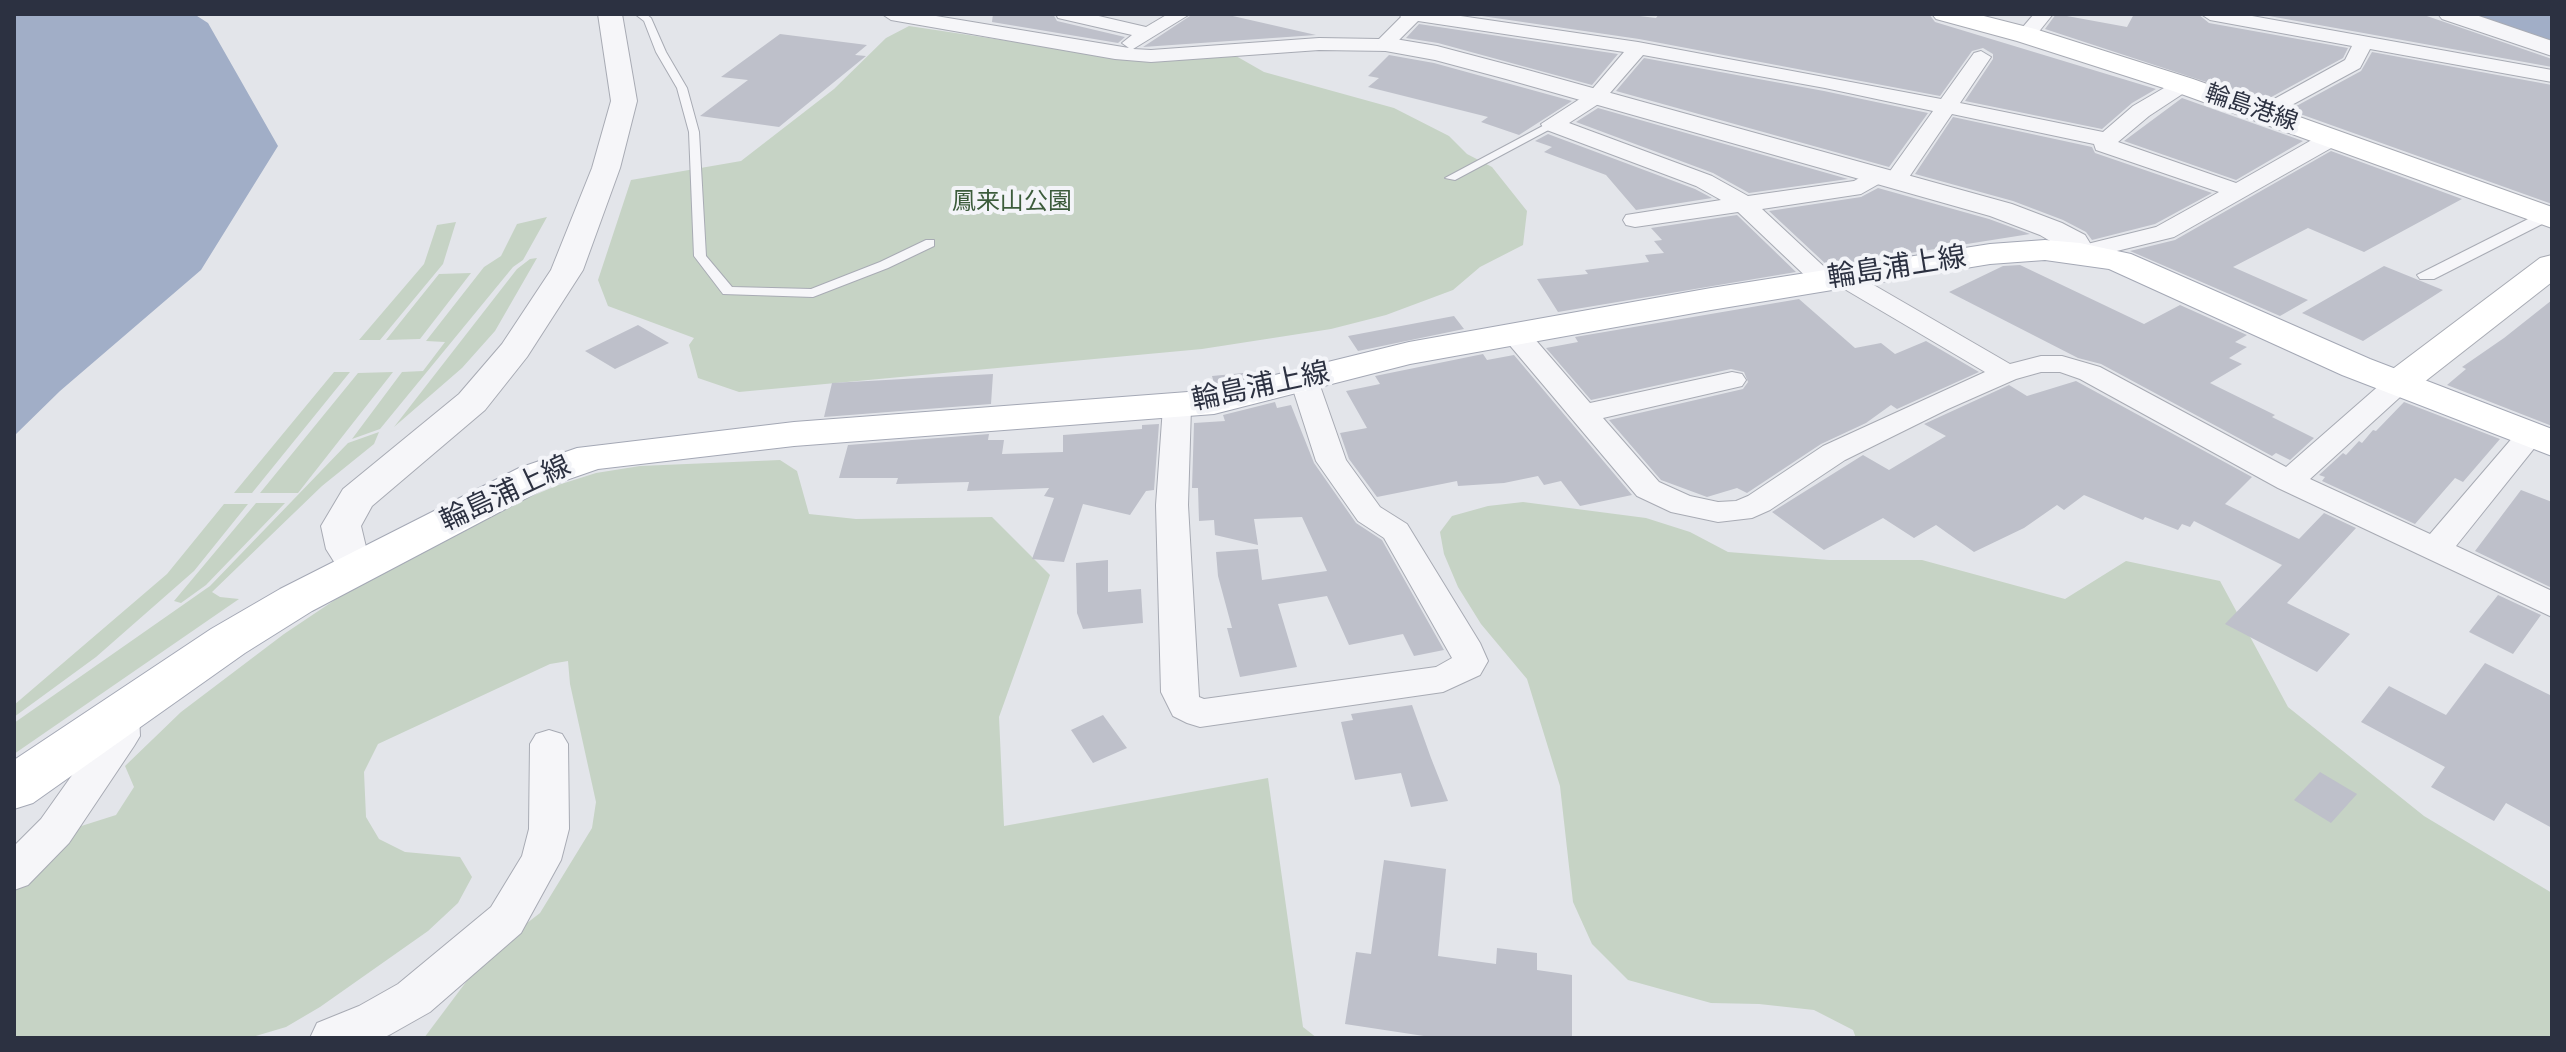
<!DOCTYPE html>
<html>
<head>
<meta charset="utf-8">
<style>
	body { margin:0 }
	#map { position:relative; width:2566px; height:1052px; overflow:hidden; background:#e3e5ea; font-family:"Titillium Web",sans-serif }
	canvas { display:block }
	.frame { position:absolute; inset:0; border:16px solid #2c3141; pointer-events:none }
</style>
</head>
<body>
<div id="map">
<canvas width="2566" height="1052"></canvas>
<div class="frame"></div>
</div>
<script>
const g = document.querySelector('canvas').getContext('2d');
g.lineJoin = 'round';
function paint(path, color) {
  g.fillStyle = color;
  g.fill(path, 'evenodd');
}
function toPath(rows) {
  const path = new Path2D();
  for (const r of rows) {
    path.moveTo(r[0], r[1]);
    for (let i = 2; i < r.length; i += 2) path.lineTo(r[i], r[i + 1]);
  }
  return path;
}
function stroke(path, color, width, dash) {
  g.strokeStyle = color;
  g.lineWidth = width;
  g.lineCap = dash ? 'butt' : 'round';
  g.setLineDash(dash || []);
  g.stroke(path);
}
function drawText(font, color, halo, rows, align = 'center') {
  g.font = font + ' "Titillium Web","Noto Sans JP",sans-serif';
  g.lineWidth = 8;
  g.setLineDash([]);
  g.textBaseline = 'middle';
  g.strokeStyle = halo;
  g.fillStyle = color;
  for (const [text, x, y, turn = 0] of rows) {
    g.save();
    g.translate(x, y);
    g.rotate((+turn || 0) * Math.PI / 180);
    g.textAlign = isNaN(turn) ? turn : align;
    if (halo) g.strokeText(text, 0, 0);
    g.fillText(text, 0, 0);
    g.restore();
  }
}
paint(toPath([
	[909,26,1075,51,1229,52,1264,72,1394,108,1449,136,1467,154,1492,167,1527,211,1523,245,1480,267,1453,290,1386,315,1331,329,1202,349,739,392,698,378,689,345,694,338,608,306,598,280,631,180,741,161,834,89,886,38],
	[547,217,523,260,513,267,380,429,352,439,402,372,423,371,445,342,426,341,484,267,501,256,517,224],
	[456,222,443,264,380,340,359,340,424,264,437,225],
	[537,258,495,331,462,368,394,427,517,269,530,259],
	[471,273,420,339,386,340,439,274],
	[334,372,350,372,252,493,234,493],
	[393,372,298,493,260,493,358,373],
	[379,432,374,444,322,486,212,592,220,597,239,599,14,754,14,723,210,586,348,443],
	[780,460,797,471,809,514,856,519,992,517,1050,575,999,717,1004,826,1268,778,1303,1027,1317,1038,424,1038,487,954,540,913,592,828,596,802,570,684,568,661,550,664,378,744,364,772,366,817,379,839,405,852,460,857,472,877,458,903,428,931,320,1007,286,1027,249,1038,14,1038,14,891,75,828,116,815,134,787,125,766,181,712,284,634,399,557,443,534,558,485,596,473,640,466],
	[1523,502,1646,518,1690,532,1728,552,1829,560,1922,560,2065,599,2126,561,2220,581,2288,707,2424,816,2552,893,2552,1038,1856,1038,1853,1030,1814,1010,1759,1004,1711,1003,1628,980,1592,944,1573,902,1560,786,1527,679,1481,624,1458,587,1444,554,1440,532,1452,516,1488,506],
	[256,503,285,503,206,585,181,603,174,601],
	[224,504,248,504,194,571,96,657,14,717,14,705,167,574]
]), '#c6d3c5');
paint(toPath([
	[14,14,194,14,208,23,278,146,201,270,60,391,14,436],
	[2460,14,2552,14,2552,47]
]), '#a1aec7');
paint(toPath([
	[993,14,1053,14,1057,21,1125,37,1118,43,992,22],
	[1193,14,1224,14,1316,35,1143,47],
	[1468,14,1623,14,1656,18,1659,14,1929,14,1935,22,2156,89,2132,103,2102,129,1965,101,1993,59,1993,54,1983,48,1972,51,1940,96,1639,39],
	[2056,14,2127,27,2134,14,2198,14,2209,23,2348,48,2343,58,2264,101,2045,29],
	[2258,14,2421,14,2552,59,2552,67],
	[1419,24,1618,54,1592,85,1438,43,1406,38],
	[780,34,867,45,855,55,866,56,779,127,700,116,748,80,721,77],
	[2372,52,2552,85,2552,204,2289,110,2361,71],
	[1389,55,1434,63,1572,101,1519,135,1481,122,1488,117,1368,87,1379,78,1368,76],
	[1644,58,1824,91,1928,113,1889,167,1616,91],
	[2182,98,2303,141,2236,180,2124,141],
	[1598,108,1848,179,1749,193,1713,173,1576,122],
	[1953,117,2092,147,2095,153,2212,193,2155,224,2092,240,2086,232,2063,220,2013,201,1915,174],
	[1548,134,1695,189,1712,198,1636,210,1606,175,1544,152,1552,147,1535,141],
	[2331,151,2462,199,2364,252,2308,228,2233,267,2308,300,2280,316,2130,251,2175,240],
	[1878,188,1989,219,2030,234,1828,266,1769,211,1861,197],
	[1737,215,1796,272,1558,312,1537,279,1588,274,1585,270,1649,262,1645,255,1664,253,1654,241,1662,240,1651,228],
	[2020,265,2144,324,2180,305,2247,335,2235,342,2247,347,2229,358,2242,364,2210,383,2275,415,2272,417,2314,438,2290,460,2276,453,2272,456,2101,364,2078,358,1949,292,2003,266],
	[2384,266,2443,290,2363,341,2302,313],
	[1799,299,1855,348,1881,343,1895,354,1926,341,1979,372,1897,409,1891,405,1866,423,1821,444,1747,493,1737,488,1707,497,1661,480,1609,420,1743,389,1748,382,1744,372,1731,369,1591,400,1546,348,1578,342,1575,337],
	[2552,300,2552,426,2447,385,2466,369,2462,367,2504,338],
	[1454,316,1464,329,1358,351,1348,336],
	[638,325,669,343,615,369,585,351],
	[1483,354,1487,360,1514,355,1632,495,1580,506,1561,481,1544,485,1538,476,1504,483,1458,486,1457,481,1377,497,1349,459,1340,433,1367,428,1346,391,1380,384,1375,376],
	[1265,371,1266,374,1215,387,1212,376],
	[993,374,991,404,824,417,832,383],
	[2076,381,2252,477,2225,504,2299,539,2324,513,2356,528,2287,603,2350,634,2317,672,2225,624,2282,565,2194,521,2190,527,2182,524,2178,530,2145,517,2143,520,2084,495,2064,510,2057,505,2024,528,1974,552,1936,525,1914,538,1883,518,1824,550,1772,512,1863,455,1889,470,1946,436,1924,424,2009,385,2027,396],
	[1275,402,1277,408,1291,405,1314,463,1356,523,1382,540,1444,650,1414,656,1403,634,1349,645,1327,596,1278,604,1297,667,1240,677,1227,628,1232,628,1218,576,1216,552,1258,549,1262,580,1327,571,1302,517,1254,519,1258,545,1215,535,1214,520,1199,521,1198,488,1192,488,1194,423,1225,421,1223,415],
	[2404,402,2500,439,2463,482,2455,478,2415,524,2322,481,2325,477,2319,475,2343,453,2346,455,2359,441,2362,443,2373,430,2376,431],
	[1159,424,1154,490,1146,491,1130,515,1083,504,1064,562,1032,559,1054,498,1044,496,1049,488,967,491,969,482,896,484,898,478,839,478,848,445,989,434,988,440,1004,440,1002,454,1063,452,1063,435,1142,429,1142,425],
	[2521,490,2552,502,2552,588,2475,551],
	[1108,560,1108,592,1141,589,1143,623,1083,629,1077,613,1076,563],
	[2498,595,2541,615,2513,654,2469,632],
	[2485,663,2552,696,2552,828,2506,803,2494,821,2431,787,2445,767,2361,722,2389,686,2446,715],
	[1412,705,1431,758,1448,801,1411,807,1401,773,1355,780,1341,722,1353,720,1351,714],
	[1103,715,1127,748,1093,763,1071,730],
	[2320,772,2357,794,2331,823,2294,800],
	[1384,860,1446,869,1438,956,1496,964,1497,948,1537,953,1537,970,1572,975,1572,1038,1437,1038,1345,1024,1356,952,1371,954]
]), '#bec0ca');
const service = toPath([
	[635,14,646,14,651,18,666,52,687,88,699,132,706,256,732,287,811,289,880,262,926,240,934,240,934,246,888,268,813,297,723,294,694,256,689,132,677,88,656,52,644,21,635,14],
	[1552,121,1557,124,1556,126,1455,180,1445,178,1552,121]
]);
const pedestrian = toPath([
	[2544,211,2552,215,2550,220,2434,279,2420,279,2417,275,2544,211]
]);
const minor = toPath([
	[882,14,924,14,1129,48,1122,43,1132,35,1058,18,1056,14,1090,14,1146,27,1168,14,1190,14,1133,49,1151,50,1319,38,1379,39,1401,17,1399,14,1447,14,1638,42,1941,99,1974,53,1981,51,1991,57,1960,103,2103,132,2133,106,2176,81,2190,81,2193,85,2190,89,2149,116,2118,142,2236,183,2324,133,2340,133,2343,138,2340,143,2174,237,2080,260,2071,258,2068,253,2071,248,2156,227,2219,192,2096,150,2094,144,1952,114,1903,186,1895,188,1887,186,1884,181,1861,194,1762,209,1833,275,1844,270,1853,273,2010,364,2041,356,2062,356,2100,367,2286,467,2390,376,2400,374,2410,376,2414,382,2410,388,2310,479,2430,534,2520,429,2530,426,2540,429,2545,435,2540,441,2456,546,2552,591,2552,617,2278,488,2080,379,2060,372,2041,372,2016,379,1948,409,1845,460,1770,510,1752,518,1718,522,1671,512,1637,496,1507,342,1503,336,1507,330,1527,330,1590,403,1732,372,1742,374,1746,380,1742,386,1603,418,1659,482,1690,496,1718,502,1736,501,1748,496,1823,446,1985,372,1836,284,1825,289,1816,286,1738,212,1635,227,1626,225,1623,220,1626,215,1721,200,1696,186,1544,129,1541,124,1589,93,1624,52,1418,21,1398,41,1396,49,1389,51,1319,50,1151,62,1115,59,891,20,882,14],
	[1643,55,1825,88,1933,111,1888,174,1877,168,1854,181,1748,196,1712,176,1569,123,1603,101,1643,55],
	[2034,14,2053,14,2033,39,2019,39,2016,35,2034,14],
	[2201,14,2241,14,2552,70,2552,82,2370,49,2360,68,2264,120,2253,114,2256,109,2345,60,2352,46,2210,20,2201,14],
	[1304,372,1314,374,1318,380,1346,460,1380,507,1407,524,1480,643,1488,661,1480,675,1443,692,1200,727,1187,723,1173,716,1161,692,1156,505,1163,407,1167,401,1177,398,1187,401,1191,407,1188,505,1199,697,1204,699,1436,667,1452,658,1384,538,1358,521,1316,461,1290,380,1294,374,1304,372],
	[121,701,134,705,139,715,140,736,134,746,69,843,28,885,14,890,14,846,41,819,102,733,103,715,108,705,121,701],
	[549,730,562,734,568,744,569,829,561,860,521,933,430,1012,391,1034,383,1038,310,1038,317,1023,359,1006,398,984,491,907,522,856,529,829,530,744,536,734,549,730]
]);
const tertiary = toPath([
	[598,14,622,14,637,101,620,168,583,270,527,357,485,410,372,506,361,526,366,547,379,566,373,576,358,580,343,576,326,549,321,526,343,489,459,394,502,344,551,270,592,168,611,101,598,14],
	[2438,14,2473,14,2552,41,2552,56,2442,19,2438,14],
	[1389,38,1437,46,1524,69,2012,204,2062,223,2085,235,2096,253,2091,260,2080,262,2069,260,2062,248,2040,235,1990,216,1506,79,1435,60,1380,50,1377,45,1380,40,1389,38]
]);
const secondary = toPath([
	[1932,14,1976,14,2035,29,2193,79,2552,207,2552,228,2173,91,2017,41,1936,19,1932,14],
	[2552,255,2552,282,2414,390,2400,394,2386,390,2381,382,2386,374,2540,258,2552,255]
]);
const primary = toPath([
	[2045,240,2080,243,2131,254,2370,359,2552,429,2552,456,2342,375,2109,269,2045,260,1990,264,1711,310,1410,364,1214,414,794,446,598,469,549,486,312,611,245,653,33,803,14,809,14,760,211,629,280,589,519,468,577,448,794,422,1214,390,1409,342,1711,288,1990,244,2045,240]
]);
stroke(service, '#a8abb4', 2);
stroke(pedestrian, '#a8abb4', 2);
stroke(minor, '#a8abb4', 2);
stroke(tertiary, '#a8abb4', 2);
stroke(secondary, '#a8abb4', 2);
stroke(primary, '#a4a8b5', 2);
paint(service, '#f6f6f9');
paint(pedestrian, '#f6f6f9');
paint(minor, '#f6f6f9');
paint(tertiary, '#f6f6f9');
paint(secondary, '#fff');
paint(primary, '#fff');
drawText('24px', '#2c3141', '#f3f4f8', [
	["輪島港線",2251,109,19]
]);
drawText('24px', '#3c5c3b', '#f3f4f8', [
	["鳳来山公園",1012,203]
]);
drawText('28px', '#2c3141', '#f3f4f8', [
	["輪島浦上線",1897,269,-9],
	["輪島浦上線",1261,388,-12],
	["輪島浦上線",506,495,-25]
]);
</script>
</body>
</html>
